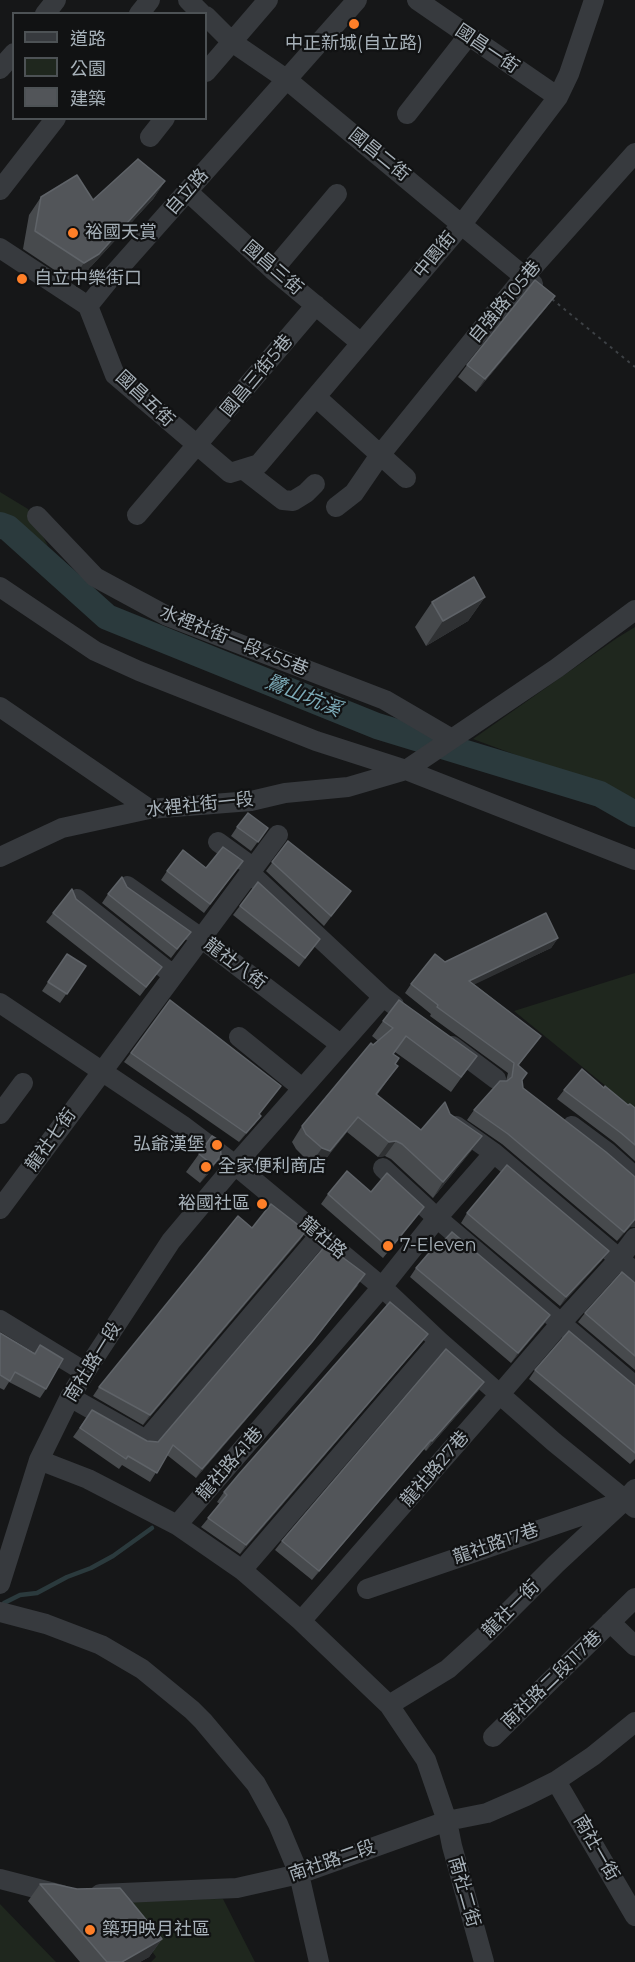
<!DOCTYPE html>
<html>
<head>
<meta charset="utf-8">
<style>
	body { margin:0 }
	#map { position:relative; width:635px; height:1962px; overflow:hidden; background:#161718; font-family:Montserrat,"Noto Sans TC",sans-serif }
	canvas { display:block }
	.legend { position:absolute; left:12px; top:12px; width:195px; height:108px; box-sizing:border-box; background:#111213; border:2px solid #4d5255; margin:0; padding:8px 10px; list-style:none; font-size:18px; color:#a7b1b9 }
	.legend li { display:flex; align-items:center; gap:12px; height:30px }
	.legend b { width:30px; border:2px solid #4d5255 }
</style>
</head>
<body>
<div id="map">
<canvas width="635" height="1962"></canvas>
<ul class="legend">
<li><b style="height:8px;background:#373a3e"></b>道路</li>
<li><b style="height:16px;background:#1f271e"></b>公園</li>
<li><b style="height:16px;background:#525559"></b>建築</li>
</ul>
</div>
<script>
const g = document.querySelector('canvas').getContext('2d');
g.lineJoin = 'round';
function paint(path, color) {
  g.fillStyle = color;
  g.fill(path, 'evenodd');
}
function toPath(rows) {
  const path = new Path2D();
  for (const r of rows) {
    path.moveTo(r[0], r[1]);
    for (let i = 2; i < r.length; i += 2) path.lineTo(r[i], r[i + 1]);
  }
  return path;
}
function stroke(path, color, width, dash) {
  g.strokeStyle = color;
  g.lineWidth = width;
  g.lineCap = dash ? 'butt' : 'round';
  g.setLineDash(dash || []);
  g.stroke(path);
}
function drawText(font, color, halo, rows, align = 'center') {
  g.font = font + ' Montserrat,"Noto Sans TC",sans-serif';
  g.lineWidth = 4.5;
  g.setLineDash([]);
  g.textBaseline = 'middle';
  g.strokeStyle = halo;
  g.fillStyle = color;
  for (const [text, x, y, turn = 0] of rows) {
    g.save();
    g.translate(x, y);
    g.rotate((+turn || 0) * Math.PI / 180);
    g.textAlign = isNaN(turn) ? turn : align;
    if (halo) g.strokeText(text, 0, 0);
    g.fillText(text, 0, 0);
    g.restore();
  }
}
paint(toPath([
	[0,492,28,509,48,546,11,517,0,513],
	[635,627,635,799,473,739,617,638],
	[635,973,635,1110,514,1011],
	[223,1899,255,1962,151,1962,156,1957,116,1900],
	[0,1904,56,1962,0,1962]
]), '#1f271e');
stroke(toPath([
	[4,1603,20,1595,37,1593,67,1577,91,1568,113,1556,152,1528]
]), '#2b3a3d', 4.5);
stroke(toPath([
	[0,525,8,528,107,617,377,726,600,794,635,814]
]), '#2b3a3d', 26);
stroke(toPath([
	[552,299,635,367]
]), '#3d4145', 2, [3, 4.5]);
stroke(toPath([
	[188,0,202,14],
	[417,0,558,97],
	[45,14,56,0],
	[139,14,150,0],
	[206,16,232,42,286,79,533,284],
	[0,69,14,53],
	[206,72,268,0],
	[407,114,468,36],
	[150,137,165,118],
	[0,190,56,118],
	[187,191,273,270,361,343],
	[0,248,88,306,113,275,357,0],
	[273,270,337,194],
	[88,306,115,375,230,473,259,464,462,224,558,97,569,74,594,0],
	[316,397,406,478],
	[243,469,283,500,293,501,306,493,315,484],
	[336,507,354,493,380,455,524,277,635,153],
	[137,515,316,305],
	[37,516,95,577,167,616,385,700,450,738],
	[0,587,95,651,139,671,316,741,406,770,635,860],
	[0,707,149,809],
	[218,842,254,868],
	[0,857,62,828,149,809,251,801,285,793,348,787,406,770,557,668,635,610],
	[250,873,383,997,394,1005],
	[127,886,201,938,340,1044],
	[77,899,173,975],
	[0,1003,182,1125,235,1165,382,1287,439,1341,554,1442,635,1508],
	[239,1037,302,1088],
	[452,1046,496,1079],
	[0,1114,23,1083],
	[456,1126,494,1153,635,1272],
	[572,1126,607,1152,635,1177],
	[383,1168,437,1218,635,1386],
	[0,1209,278,835],
	[0,1320,85,1372],
	[70,1397,146,1440,320,1235],
	[39,1460,88,1479,177,1525,242,1570,301,1621,500,1394,561,1323,620,1258,635,1238],
	[177,1525,382,1287,437,1218,494,1153],
	[242,1570,439,1341],
	[0,1584,39,1460,70,1397,85,1372,171,1241,235,1165,383,997],
	[367,1589,618,1503],
	[0,1612,46,1624,101,1645,142,1669,192,1710,203,1721,256,1784,278,1824,299,1874,319,1962],
	[301,1621,389,1705,426,1760,447,1821,452,1846,484,1962],
	[610,1622,635,1646],
	[389,1705,448,1669,481,1639,556,1564,625,1500,635,1489],
	[493,1737,635,1598],
	[556,1781,635,1916],
	[0,1879,62,1895],
	[100,1894,237,1888,299,1874,447,1821,487,1813,526,1796,556,1781,593,1756,635,1722]
]), '#373a3e', 20);
paint(toPath([
	[165,181,153,199,86,272,71,281,23,249,29,215,41,197,93,200],
	[555,296,546,308,476,392,458,377,467,365],
	[485,597,468,621,426,646,415,627,432,602],
	[237,827,268,828,251,851,231,836],
	[288,841,344,900,324,926,266,871],
	[243,861,204,913,161,880,167,871,206,868],
	[258,882,320,939,299,967,233,915],
	[127,887,184,941,171,958,102,903,108,894],
	[76,899,162,967,140,996,46,922,53,913],
	[558,938,551,948,474,984,541,1036,518,1066,523,1088,630,1227,617,1241,502,1144,467,1120,474,1110,506,1081,508,1073,430,1016,431,1014,405,993,411,984,445,962],
	[67,954,86,966,60,1003,42,991],
	[170,1000,281,1086,259,1114,261,1116,254,1125,239,1142,124,1062],
	[383,1021,477,1056,451,1092,395,1052,393,1054,395,1064,398,1066,377,1095,421,1130,450,1114,482,1136,471,1151,433,1198,391,1159,385,1156,378,1157,347,1132,320,1166,311,1164,296,1149,292,1142,302,1126,373,1045,378,1041,372,1036],
	[604,1088,628,1105,635,1108,635,1161,614,1142,557,1099,564,1090],
	[212,1136,221,1156,208,1174,200,1183,186,1172],
	[328,1194,424,1207,383,1258,321,1204],
	[467,1213,602,1260,560,1306,461,1223],
	[252,1228,306,1231,300,1240,143,1425,93,1396,99,1387],
	[436,1249,550,1315,544,1324,511,1363,410,1277,416,1268],
	[635,1283,635,1370,578,1322,585,1313],
	[359,1284,305,1351,196,1478,167,1455,150,1482,122,1465,119,1469,73,1437,92,1410,147,1441,158,1442],
	[0,1333,34,1353,40,1345,46,1389,40,1398,9,1382,4,1390,0,1388],
	[421,1343,240,1554,201,1527,220,1504,217,1502,224,1492],
	[535,1370,635,1386,635,1459,630,1464,529,1379],
	[484,1382,478,1391,426,1451,424,1449,312,1580,275,1550,282,1541],
	[40,1884,162,1939,149,1957,140,1962,80,1962,28,1901]
]), '#474a4d');
paint(toPath([
	[165,181,153,199,86,272,71,281,84,263],
	[555,296,546,308,476,392,485,379],
	[485,597,468,621,426,646,443,621],
	[558,938,551,948,463,990,469,981],
	[261,1116,254,1125,239,1142,246,1133],
	[358,1117,347,1132,320,1166,311,1164,322,1148],
	[482,1136,471,1151,433,1198,443,1182],
	[396,1141,385,1156,378,1157,389,1142],
	[221,1156,208,1174,200,1183,213,1165],
	[635,1219,635,1227,630,1227,617,1241],
	[306,1231,300,1240,143,1425,150,1415],
	[609,1251,602,1260,560,1306,566,1297],
	[365,1274,305,1351,196,1478,202,1469],
	[550,1315,544,1324,511,1363,518,1353],
	[428,1334,421,1343,240,1554,246,1545],
	[484,1382,478,1391,426,1451,432,1441],
	[431,1440,424,1449,312,1580,319,1571],
	[162,1939,149,1957,140,1962,122,1962]
]), '#2f3133');
const building = toPath([
	[138,159,165,181,99,254,84,263,35,231,41,197,77,175,93,200,138,159],
	[535,280,555,296,485,379,467,365,535,280],
	[474,577,485,597,443,621,432,602,474,577],
	[248,813,268,828,258,842,237,827,248,813],
	[288,841,351,891,331,916,272,862,288,841],
	[223,847,243,861,210,904,167,871,183,850,206,868,223,847],
	[122,877,127,887,191,932,177,949,108,894,122,877],
	[258,882,320,939,305,958,240,906,258,882],
	[72,889,76,899,162,967,146,987,53,913,72,889],
	[546,913,558,938,469,981,541,1036,518,1065,527,1073,522,1080,523,1088,606,1152,635,1177,635,1219,624,1232,508,1134,474,1110,500,1081,507,1081,512,1077,514,1063,437,1007,438,1005,411,984,435,954,445,962,546,913],
	[67,954,86,966,67,994,48,982,67,954],
	[170,1000,281,1086,259,1114,261,1116,246,1133,131,1053,170,1000],
	[399,1000,477,1056,461,1077,406,1036,393,1054,399,1058,395,1064,398,1066,376,1094,421,1130,445,1102,450,1114,482,1136,443,1182,402,1144,396,1141,389,1142,358,1117,330,1151,322,1148,306,1134,302,1126,371,1043,373,1045,393,1028,383,1021,399,1000],
	[582,1069,604,1088,605,1086,628,1105,630,1104,635,1108,635,1145,621,1133,564,1090,582,1069],
	[212,1136,220,1141,221,1156,213,1165,199,1154,212,1136],
	[507,1165,609,1251,566,1297,467,1213,507,1165],
	[347,1171,371,1192,387,1173,424,1207,390,1249,328,1194,347,1171],
	[271,1204,306,1231,150,1415,99,1387,238,1216,252,1228,271,1204],
	[452,1232,550,1315,518,1353,416,1268,434,1247,436,1249,452,1232],
	[326,1245,365,1274,312,1342,202,1469,173,1445,157,1473,128,1456,126,1459,80,1428,92,1410,147,1441,158,1442,326,1245],
	[622,1272,635,1283,635,1356,585,1313,622,1272],
	[390,1302,428,1334,246,1545,208,1518,227,1495,224,1492,239,1474,390,1302],
	[569,1331,635,1386,635,1453,535,1370,569,1331],
	[0,1333,35,1354,40,1345,63,1359,46,1389,15,1372,10,1381,0,1375,0,1333],
	[446,1349,484,1382,432,1441,431,1440,319,1571,282,1541,446,1349],
	[40,1884,54,1884,77,1889,120,1888,162,1939,122,1962,107,1962,40,1884]
]);
paint(building, '#525559');
stroke(building, '#5f6368', 1.5);
for (const [x, y, r, color] of [
	[354,24,6,"#fe7f28"],
	[73,233,6,"#fe7f28"],
	[22,279,6,"#fe7f28"],
	[217,1145,6,"#fe7f28"],
	[206,1167,6,"#fe7f28"],
	[262,1204,6,"#fe7f28"],
	[388,1246,6,"#fe7f28"],
	[90,1930,6,"#fe7f28"]
]) {
  const dot = new Path2D();
  dot.arc(x, y, r, 0, 2 * Math.PI);
  g.fillStyle = color;
  g.fill(dot);
  stroke(dot, '#111213', 2);
}
drawText('18px', '#a7b1b9', '#111213', [
	["中正新城(自立路)",354,44,"center"],
	["裕國天賞",85,233],
	["自立中樂街口",34,279],
	["弘爺漢堡",205,1145,"right"],
	["全家便利商店",218,1167],
	["裕國社區",250,1204,"right"],
	["7-Eleven",400,1246],
	["築玥映月社區",102,1930]
], 'left');
drawText('18px', '#a7b1b9', '#111213', [
	["國昌一街",487,49,34],
	["國昌二街",379,155,39],
	["自立路",187,192,-49],
	["中園街",435,255,-50],
	["國昌三街",273,268,41],
	["自強路105巷",505,302,-50],
	["國昌三街5巷",257,376,-50],
	["國昌五街",145,399,43],
	["水裡社街一段455巷",234,641,22],
	["水裡社街一段",200,805,-6],
	["龍社八街",235,964,37],
	["龍社七街",51,1140,-54],
	["龍社路",323,1238,40],
	["南社路一段",93,1362,-58],
	["龍社路41巷",230,1464,-49],
	["龍社路27巷",435,1469,-49],
	["龍社路17巷",496,1544,-19],
	["龍社一街",511,1609,-45],
	["南社路二段117巷",552,1680,-44],
	["南社一街",596,1848,60],
	["南社路二段",332,1861,-19],
	["南社二街",464,1892,74]
]);
drawText('italic 20px', '#7caab7', '#111213', [
	["鷺山坑溪",303,696,22]
]);
</script>
</body>
</html>
